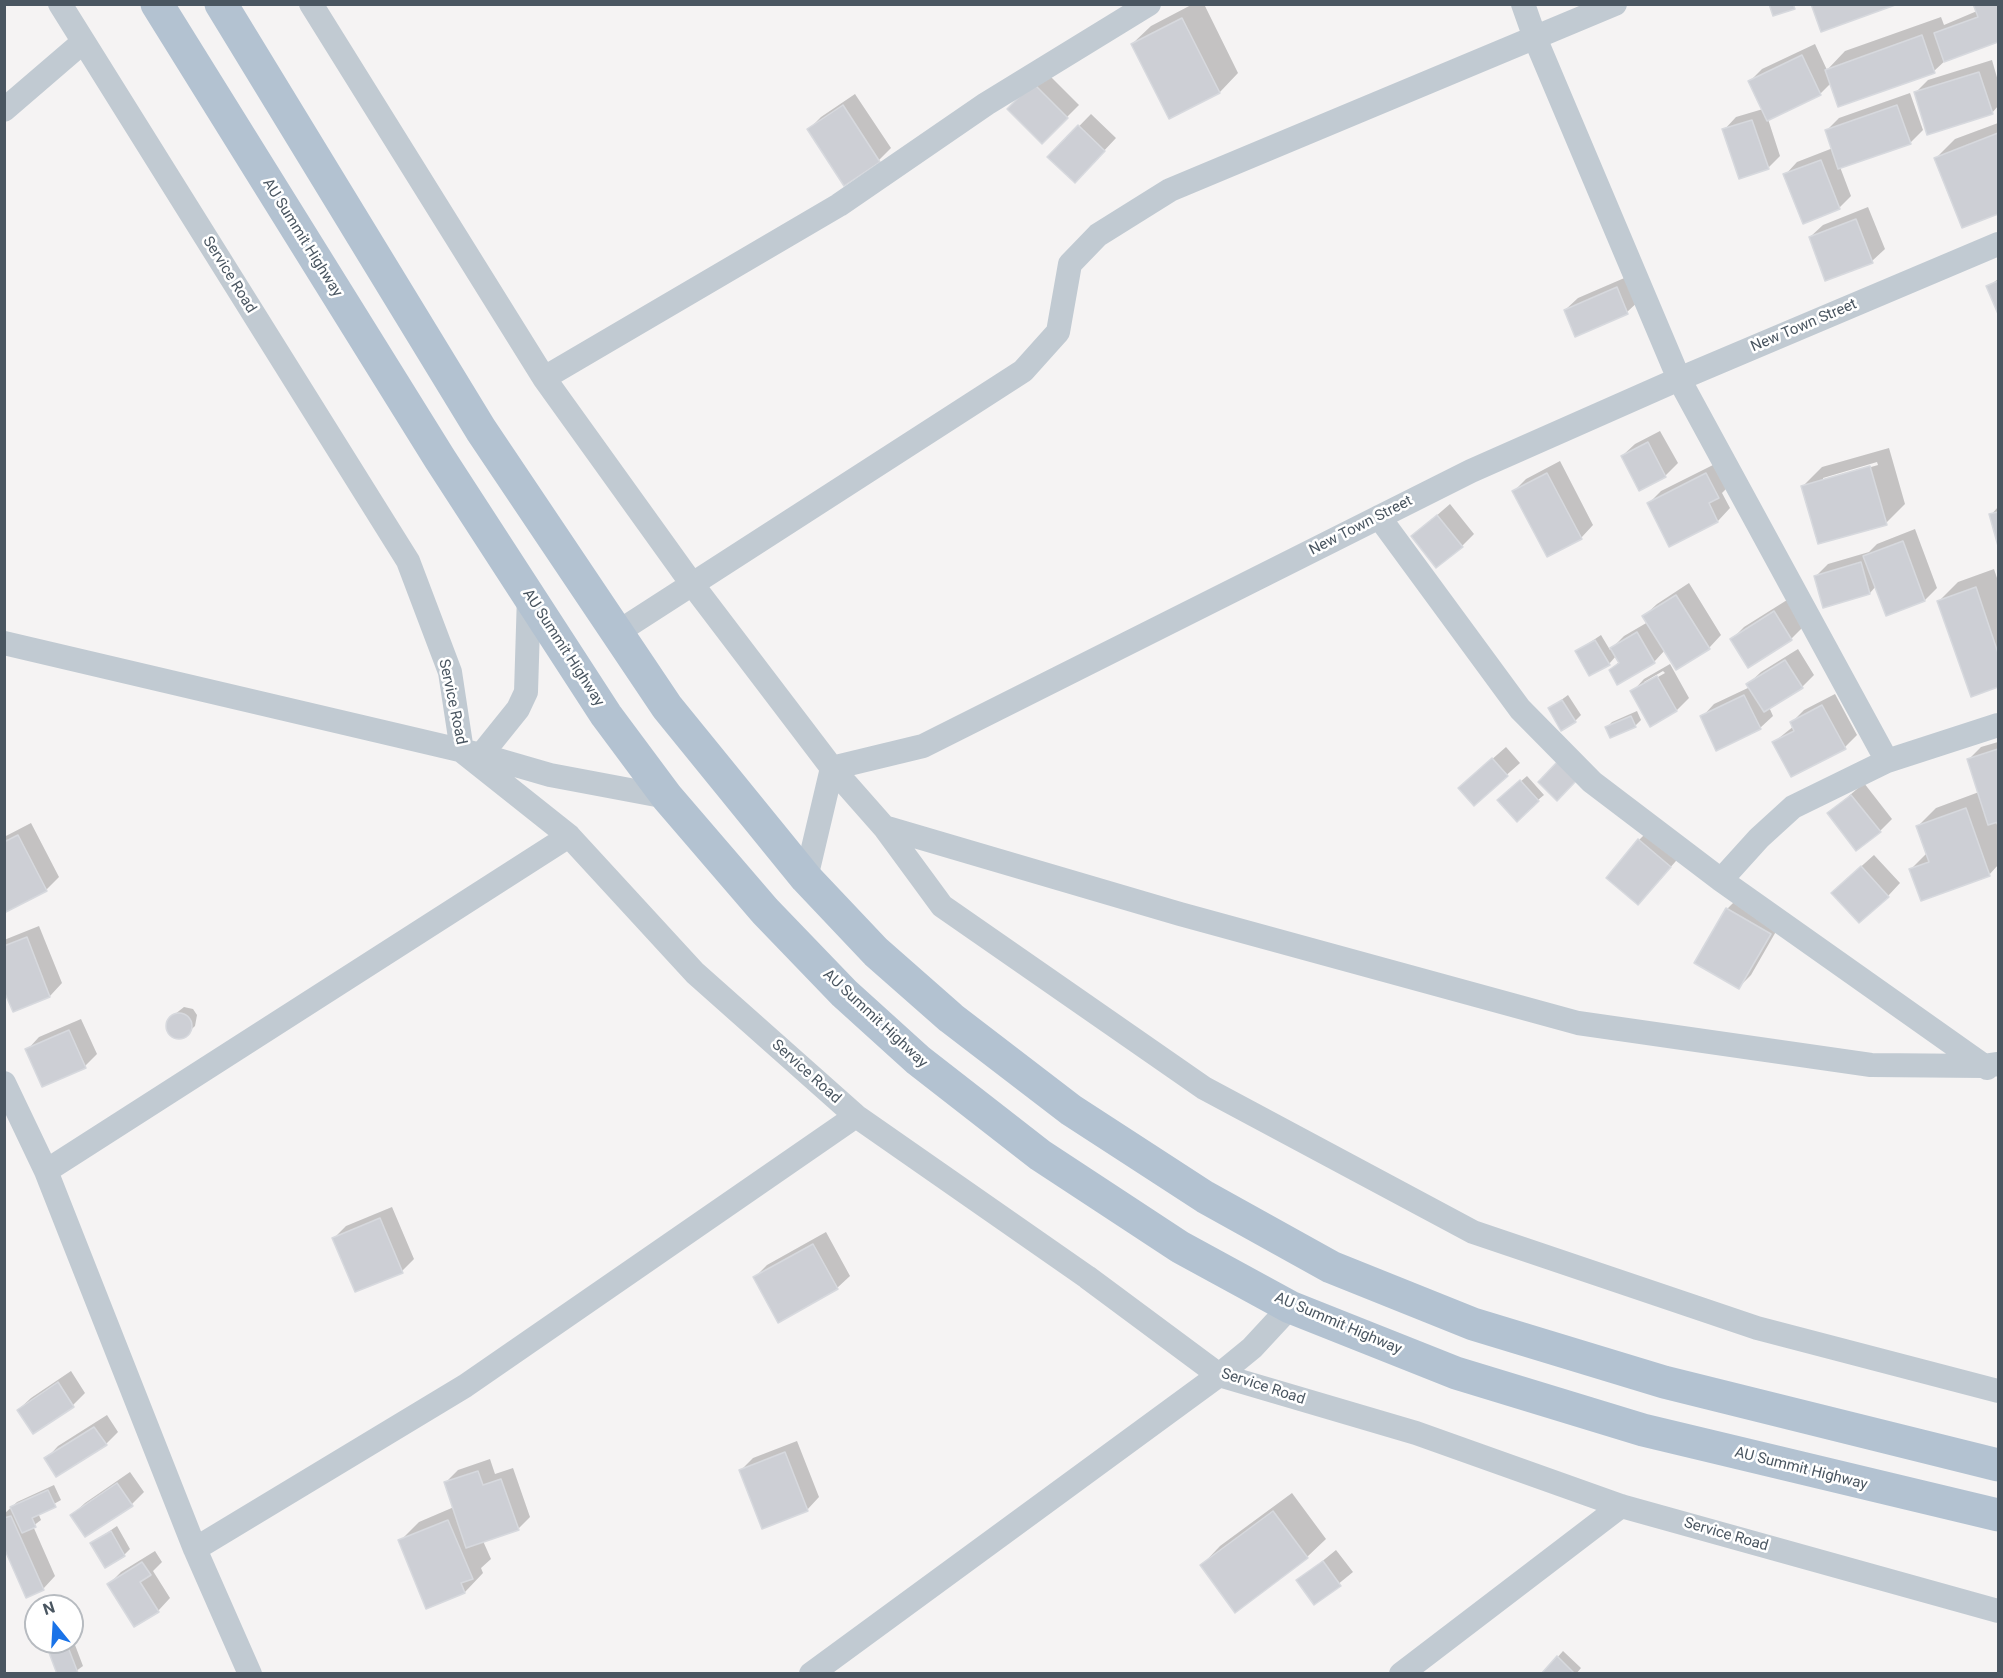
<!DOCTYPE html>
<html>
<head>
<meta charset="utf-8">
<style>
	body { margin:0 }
	#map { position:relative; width:2003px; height:1678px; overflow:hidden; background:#f5f3f3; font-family:Roboto,sans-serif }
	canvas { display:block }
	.frame { position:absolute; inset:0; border:6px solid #4a5661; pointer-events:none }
	.north { position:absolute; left:24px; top:1594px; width:60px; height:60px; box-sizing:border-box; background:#fff; border:2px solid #b7bbc0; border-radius:50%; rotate:342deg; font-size:16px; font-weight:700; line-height:24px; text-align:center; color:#4a5661 }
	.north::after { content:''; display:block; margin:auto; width:21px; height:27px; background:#1a73e8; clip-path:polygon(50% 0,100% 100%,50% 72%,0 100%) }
</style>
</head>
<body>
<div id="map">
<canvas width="2003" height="1678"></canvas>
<div class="frame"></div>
<div class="north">N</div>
</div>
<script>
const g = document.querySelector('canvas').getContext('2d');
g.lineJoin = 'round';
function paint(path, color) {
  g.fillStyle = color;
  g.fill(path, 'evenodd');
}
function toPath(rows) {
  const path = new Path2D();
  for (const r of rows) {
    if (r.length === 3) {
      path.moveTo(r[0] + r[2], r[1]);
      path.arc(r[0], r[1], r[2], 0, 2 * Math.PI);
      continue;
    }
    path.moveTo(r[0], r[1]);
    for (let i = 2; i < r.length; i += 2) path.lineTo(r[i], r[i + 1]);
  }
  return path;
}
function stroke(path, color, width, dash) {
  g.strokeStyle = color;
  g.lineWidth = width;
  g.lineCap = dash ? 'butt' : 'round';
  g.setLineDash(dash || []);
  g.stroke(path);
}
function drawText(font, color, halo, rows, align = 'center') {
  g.font = font + ' Roboto,sans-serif';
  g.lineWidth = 5;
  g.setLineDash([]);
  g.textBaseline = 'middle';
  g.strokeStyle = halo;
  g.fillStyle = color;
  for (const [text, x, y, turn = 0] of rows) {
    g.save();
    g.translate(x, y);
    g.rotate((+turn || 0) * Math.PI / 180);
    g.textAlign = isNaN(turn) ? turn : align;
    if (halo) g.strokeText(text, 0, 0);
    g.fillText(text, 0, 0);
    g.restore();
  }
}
paint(toPath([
	[1193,4,1204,4,1238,73,1220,92,1169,117,1132,44,1151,26],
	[1975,4,1998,4,1998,40,1947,59,1934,71,1839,105,1831,83,1820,94,1768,119,1780,156,1768,168,1724,130,1736,117,1763,109,1750,81,1762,69,1815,44,1827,70,1845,51,1941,17,1944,25,1977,11],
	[1992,60,1998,81,1998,106,1992,113,1916,92,1928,80],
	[1046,72,1079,105,1042,142,1009,109],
	[1910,93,1923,130,1910,143,1840,167,1851,196,1839,208,1785,175,1797,162,1833,148,1827,130,1839,118],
	[855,94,891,148,879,160,808,130,821,117],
	[1091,114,1116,138,1087,169,1049,157],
	[1998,123,1998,212,1962,226,1936,158,1955,139],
	[1868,207,1885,249,1872,261,1826,279,1810,237,1823,225],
	[1629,276,1640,300,1627,312,1576,335,1565,310,1578,298],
	[1998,279,1998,310,1988,287],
	[1660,431,1678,463,1665,476,1622,456,1635,444],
	[1889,448,1905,504,1886,523,1803,486,1822,467],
	[1877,462,1878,465,1823,481,1823,478],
	[1560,461,1593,525,1581,538,1514,491,1526,479],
	[1719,462,1730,485,1722,493,1730,508,1718,521,1669,545,1649,503,1661,491],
	[1450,504,1474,534,1462,546,1413,536],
	[1998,507,1998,541,1991,515],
	[1915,529,1937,588,1925,600,1876,586,1870,593,1816,576,1828,564,1869,552,1877,544],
	[1994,569,1998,581,1998,685,1972,695,1939,601,1958,582],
	[1689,583,1721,635,1709,648,1665,650,1654,662,1610,670,1620,661,1616,656,1609,664,1577,651,1601,635,1610,650,1624,636,1648,622,1644,616,1657,604],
	[1787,600,1804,626,1792,638,1749,666,1732,639,1744,627],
	[1798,649,1814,675,1802,687,1769,707,1773,716,1760,728,1702,717,1714,704,1750,687,1748,684,1761,672],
	[1670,664,1689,698,1677,710,1650,725,1632,692,1644,679],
	[1663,671,1665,673,1644,685,1644,682],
	[1835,694,1857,735,1845,747,1774,742,1794,726,1792,722,1804,710],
	[1568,695,1581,715,1575,721,1549,709],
	[1637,711,1641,720,1635,726,1606,728,1612,722],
	[1998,742,1998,820,1996,821,1998,829,1998,865,1989,875,1911,869,1927,853,1918,826,1936,808,1979,792,1969,759,1981,747],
	[1506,747,1520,763,1474,804,1473,776],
	[1527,776,1544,795,1538,800,1505,795],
	[1864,783,1892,819,1880,831,1829,813],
	[31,823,59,877,46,890,4,911,4,837],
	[1651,828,1682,854,1650,891,1639,840],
	[1874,855,1900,883,1888,896,1846,880],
	[1739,897,1782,921,1751,975,1739,987,1727,909],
	[39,926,62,983,50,996,14,1010,4,987,4,940],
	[184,1007,193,1009,197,1015,195,1026,183,1037,173,1036,168,1029,170,1018],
	[81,1019,97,1054,85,1066,27,1050,39,1037],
	[392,1207,414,1259,402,1271,334,1238,346,1226],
	[826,1232,850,1276,837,1288,755,1277,767,1265],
	[71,1371,85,1393,73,1405,18,1410,31,1398],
	[107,1415,118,1432,106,1444,46,1459,58,1446],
	[797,1441,819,1497,807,1510,741,1470,753,1458],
	[490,1459,495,1474,513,1468,530,1517,518,1529,483,1541,491,1559,481,1568,483,1573,465,1592,427,1607,400,1541,419,1522,454,1507,445,1483,458,1470],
	[130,1472,144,1492,132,1504,72,1515,85,1503],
	[54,1485,61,1500,38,1513,41,1520,33,1526,55,1576,43,1589,4,1544,4,1514,17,1502],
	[1292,1493,1326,1539,1307,1557,1202,1565,1220,1546],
	[117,1526,130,1549,124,1555,92,1543],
	[1336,1550,1353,1572,1315,1603,1298,1581],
	[155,1551,162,1562,153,1571,170,1598,158,1611,109,1584,121,1572],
	[72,1637,83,1666,72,1674,59,1674,47,1642,72,1642],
	[1563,1651,1581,1668,1576,1674,1543,1674]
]), '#0003');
const building = toPath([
	[1769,4,1793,4,1795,9,1773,16,1769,4],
	[1811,4,1898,4,1821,32,1811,4],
	[1973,4,1998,4,1998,42,1944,62,1934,33,1978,17,1973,4],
	[1182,18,1220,93,1169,119,1131,44,1182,18],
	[1922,35,1935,73,1838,107,1825,70,1922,35],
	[1802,55,1821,95,1767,121,1748,81,1802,55],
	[1979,72,1993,114,1927,135,1914,92,1979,72],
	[1033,83,1068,118,1042,144,1007,109,1033,83],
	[843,105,880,162,844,186,807,129,843,105],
	[1897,105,1911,144,1838,169,1825,130,1897,105],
	[1752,120,1769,169,1739,179,1722,129,1752,120],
	[1078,125,1105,151,1075,183,1047,157,1078,125],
	[1998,133,1998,214,1962,228,1934,158,1998,133],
	[1821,160,1840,209,1803,224,1783,174,1821,160],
	[1856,219,1873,263,1825,281,1809,237,1856,219],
	[1998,281,1998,314,1986,286,1998,281],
	[1617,287,1628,314,1575,337,1564,310,1617,287],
	[1648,442,1666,477,1639,491,1621,456,1648,442],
	[1870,466,1887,525,1818,544,1801,486,1870,466],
	[1547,473,1582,539,1547,557,1512,491,1547,473],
	[1706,473,1719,498,1709,503,1718,522,1669,547,1647,503,1706,473],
	[1998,512,1998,546,1989,514,1998,512],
	[1437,515,1463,547,1436,568,1411,536,1437,515],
	[1903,541,1925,601,1886,616,1863,556,1903,541],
	[1861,562,1870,594,1823,608,1814,576,1861,562],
	[1976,587,1998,653,1998,687,1971,697,1937,601,1976,587],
	[1676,595,1710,649,1676,670,1642,616,1676,595],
	[1774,611,1792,640,1748,668,1730,639,1774,611],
	[1637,632,1655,663,1617,685,1609,670,1619,663,1610,648,1637,632],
	[1595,640,1610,665,1589,676,1575,651,1595,640],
	[1785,660,1803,688,1764,712,1746,684,1785,660],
	[1657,676,1677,711,1650,727,1630,691,1657,676],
	[1744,695,1761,729,1716,751,1700,716,1744,695],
	[1562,700,1576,722,1561,731,1548,708,1562,700],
	[1822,705,1846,749,1791,777,1772,742,1794,731,1790,722,1822,705],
	[1631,716,1636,727,1610,738,1605,727,1631,716],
	[1998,749,1998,822,1988,825,1967,759,1998,749],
	[1492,758,1508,776,1474,806,1458,788,1492,758],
	[1558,761,1577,780,1557,801,1538,782,1558,761],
	[1520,780,1539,801,1517,822,1497,800,1520,780],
	[1851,795,1881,832,1856,851,1827,813,1851,795],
	[1966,808,1990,876,1921,901,1909,869,1929,862,1916,826,1966,808],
	[18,835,47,891,4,913,4,842,18,835],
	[1638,839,1671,867,1638,905,1606,878,1638,839],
	[1861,866,1889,897,1859,923,1831,893,1861,866],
	[1726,908,1771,934,1739,989,1694,963,1726,908],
	[27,937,50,997,13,1012,4,991,4,946,27,937],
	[179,1026,13],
	[69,1030,86,1068,42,1087,25,1049,69,1030],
	[380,1218,403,1273,355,1292,332,1238,380,1218],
	[813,1244,838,1289,778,1323,753,1277,813,1244],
	[58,1382,74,1407,33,1434,17,1410,58,1382],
	[94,1427,107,1445,56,1477,44,1458,94,1427],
	[785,1452,808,1511,762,1529,739,1470,785,1452],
	[478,1471,483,1485,501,1479,519,1530,466,1548,444,1482,478,1471],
	[117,1483,133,1506,85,1537,70,1515,117,1483],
	[48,1490,56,1507,32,1518,36,1527,22,1533,10,1507,48,1490],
	[1273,1511,1308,1558,1235,1613,1200,1565,1273,1511],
	[11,1516,44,1590,26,1598,4,1548,4,1518,11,1516],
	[448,1520,473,1579,461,1583,465,1593,426,1609,398,1540,448,1520],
	[111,1531,125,1556,105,1568,90,1543,111,1531],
	[1323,1561,1341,1586,1314,1605,1296,1580,1323,1561],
	[142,1562,151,1575,140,1582,159,1612,134,1627,107,1584,142,1562],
	[45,1642,66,1642,78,1673,57,1674,45,1642],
	[1557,1656,1575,1674,1541,1674,1557,1656]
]);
paint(building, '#cdcfd5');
stroke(building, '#d7d9de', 1.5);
stroke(toPath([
	[60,4,408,561,450,672,462,751,569,836,695,973,856,1116,1087,1277,1219,1375,1416,1433,1621,1506,1998,1611],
	[311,4,544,378,692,584,832,768,884,827,942,906,1204,1088,1473,1232,1757,1328,1998,1391],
	[1523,4,1535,38,1679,379,1887,761],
	[4,110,83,42],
	[544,378,839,205,986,104,1149,4],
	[1379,517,1520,709,1592,782,1721,880,1987,1068],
	[618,632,1023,371,1058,332,1070,264,1098,235,1170,190,1615,4],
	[4,643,481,755,550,775,667,797],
	[481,755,518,709,526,692,529,595],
	[884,827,1180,914,1578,1023,1871,1065,1984,1066,1998,1064],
	[806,878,832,768,923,746,1471,471,1679,379,1998,244],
	[1721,880,1759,838,1793,807,1887,761,1998,725],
	[4,1083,46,1171,195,1549,250,1674],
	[46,1171,569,836],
	[195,1549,465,1386,856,1116],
	[811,1674,1219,1375,1252,1348,1290,1307],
	[1401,1674,1621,1506]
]), '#c1cad2', 24);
stroke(toPath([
	[157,4,440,459,606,715,667,797,765,911,844,993,918,1060,1040,1155,1180,1247,1290,1307,1456,1373,1643,1430,1998,1515],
	[221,4,481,430,667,707,806,878,876,952,951,1018,1071,1110,1205,1197,1331,1267,1473,1324,1664,1382,1998,1465]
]), '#b3c2d1', 33);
drawText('15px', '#4a5661', '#fff', [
	["AU Summit Highway",302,238,58],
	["Service Road",229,275,58],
	["New Town Street",1804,326,-23],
	["New Town Street",1361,526,-27],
	["AU Summit Highway",563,648,57],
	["Service Road",452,702,78],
	["AU Summit Highway",875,1019,43],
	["Service Road",806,1072,42],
	["AU Summit Highway",1338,1324,23],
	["Service Road",1263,1387,18],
	["AU Summit Highway",1801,1469,14],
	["Service Road",1726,1535,16]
]);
</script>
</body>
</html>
